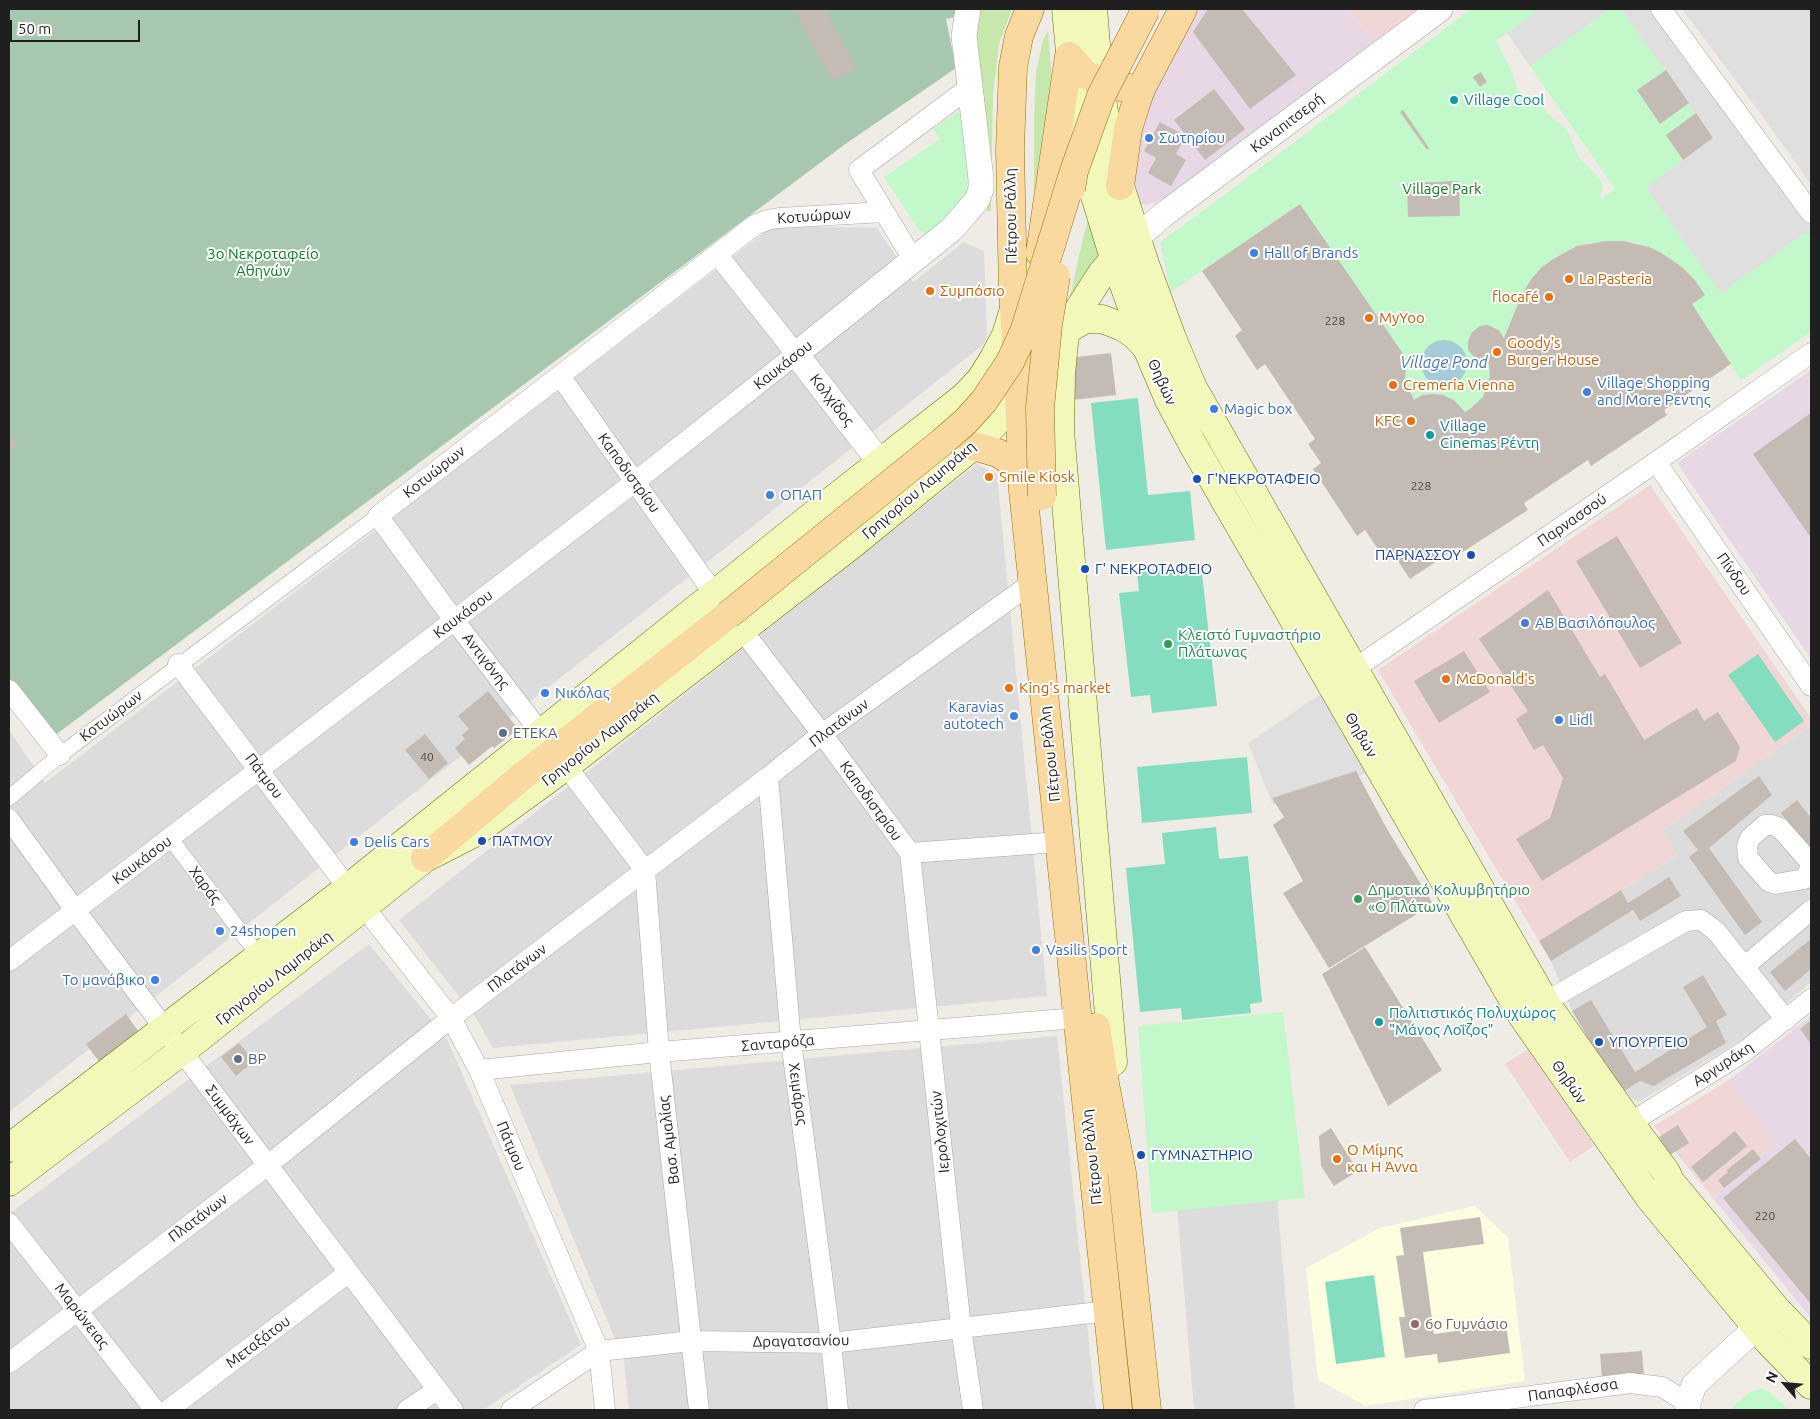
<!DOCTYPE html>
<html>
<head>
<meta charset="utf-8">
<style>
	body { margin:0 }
	#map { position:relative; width:1820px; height:1419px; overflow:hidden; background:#efece5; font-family:Ubuntu,sans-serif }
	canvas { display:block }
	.frame { position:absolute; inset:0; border:10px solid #1f1f1f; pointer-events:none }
	.north { position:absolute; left:1760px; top:1359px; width:50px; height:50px; -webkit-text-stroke:4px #fff; paint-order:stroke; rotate:297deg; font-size:14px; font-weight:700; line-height:20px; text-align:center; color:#1f1f1f }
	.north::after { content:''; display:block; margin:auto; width:18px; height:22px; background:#1f1f1f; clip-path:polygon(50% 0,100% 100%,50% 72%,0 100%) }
	.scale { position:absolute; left:10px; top:20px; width:130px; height:22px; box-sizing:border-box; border:2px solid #1f1f1f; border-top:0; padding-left:6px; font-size:15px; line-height:18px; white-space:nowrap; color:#1f1f1f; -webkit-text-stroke:4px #fff; paint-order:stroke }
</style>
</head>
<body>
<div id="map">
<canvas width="1820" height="1419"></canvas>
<div class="frame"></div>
<div class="north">N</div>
<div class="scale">50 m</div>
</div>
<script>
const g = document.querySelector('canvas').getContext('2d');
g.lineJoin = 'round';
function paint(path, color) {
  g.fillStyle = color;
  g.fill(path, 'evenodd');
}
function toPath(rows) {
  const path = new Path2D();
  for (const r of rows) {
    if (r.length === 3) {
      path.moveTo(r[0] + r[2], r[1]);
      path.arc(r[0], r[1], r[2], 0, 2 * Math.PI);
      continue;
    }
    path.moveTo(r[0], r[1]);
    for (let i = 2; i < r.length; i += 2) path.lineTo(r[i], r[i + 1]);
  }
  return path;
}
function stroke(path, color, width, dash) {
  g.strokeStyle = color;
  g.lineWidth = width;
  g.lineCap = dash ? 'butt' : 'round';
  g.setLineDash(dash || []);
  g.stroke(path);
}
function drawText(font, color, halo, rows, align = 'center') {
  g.font = font + ' Ubuntu,sans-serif';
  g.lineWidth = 4;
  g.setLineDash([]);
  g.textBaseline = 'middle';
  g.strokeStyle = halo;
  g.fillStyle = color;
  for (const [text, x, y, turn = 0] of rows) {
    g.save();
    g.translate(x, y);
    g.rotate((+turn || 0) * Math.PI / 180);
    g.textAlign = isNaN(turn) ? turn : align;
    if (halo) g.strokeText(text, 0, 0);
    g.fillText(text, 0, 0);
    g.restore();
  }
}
paint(toPath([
	[773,226,877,228,913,282,964,242,984,251,987,337,984,344,9,1112,9,730,45,783],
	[977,464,997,474,1047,996,493,1048,476,1018,399,920],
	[1811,725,1811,982,1749,1035,1639,1102,1621,1093,1572,1011,1551,961,1539,941,1678,855,1662,831],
	[369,944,447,1039,581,1345,483,1410,9,1410,9,1214],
	[1057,1036,1096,1410,629,1410,624,1361,510,1085],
	[1277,1197,1295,1410,1194,1410,1177,1206]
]), '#dddcdc');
paint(toPath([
	[1346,9,1419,9,1376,41],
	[1650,485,1811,718,1811,725,1662,831,1678,855,1539,941,1378,670],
	[1529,1048,1594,1146,1570,1162,1505,1064],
	[1729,1080,1775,1143,1713,1198,1654,1126]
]), '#f0d7d5');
paint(toPath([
	[1195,9,1346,9,1376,41,1176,192,1163,199,1146,205,1141,204,1138,201,1134,190,1137,119],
	[1811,370,1811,659,1677,463],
	[1811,1016,1811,1318,1713,1198,1775,1143,1729,1080]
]), '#e8d7e4');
paint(toPath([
	[1475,1206,1508,1238,1525,1381,1366,1406,1318,1380,1306,1268,1380,1228]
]), '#fcfedf');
paint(toPath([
	[974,9,1012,9,999,44,993,94,991,211,987,211,986,135,976,87],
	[1048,30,1052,80,1036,191,1034,190,1034,114,1036,74,1042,43],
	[1089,216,1106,257,1068,305,1084,234]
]), '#c6e8ac');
paint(toPath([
	[9,9,961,9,959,16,946,19,956,68,844,145,50,739,9,679]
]), '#a7c8ae');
paint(toPath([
	[1471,9,1540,9,1496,41,1510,68,1518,91,1541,102,1546,112,1567,130,1579,158,1598,177,1603,186,1600,199,1615,189,1530,66,1610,9,1621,9,1713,138,1646,188,1721,292,1806,232,1811,239,1811,332,1741,380,1692,304,1704,294,1696,281,1682,267,1660,252,1638,243,1624,241,1590,243,1577,246,1555,258,1532,278,1522,294,1504,338,1497,328,1491,326,1480,326,1472,332,1468,341,1468,350,1477,360,1489,364,1490,376,1483,397,1465,412,1454,400,1443,395,1433,394,1422,395,1414,400,1405,381,1404,355,1300,204,1171,292,1160,242,1215,202],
	[962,109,971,186,964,203,927,235,919,230,884,177,940,139,933,129],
	[1283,1012,1305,1198,1152,1213,1138,1026],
	[1761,1389,1768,1391,1789,1410,1730,1410,1748,1393]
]), '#c3f8cb');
paint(toPath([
	[1138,398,1148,495,1190,491,1195,540,1106,550,1091,403],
	[1201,565,1217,706,1152,713,1150,695,1131,697,1119,593,1139,591,1137,572],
	[1758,654,1804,721,1775,742,1728,675],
	[1247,757,1252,813,1142,823,1137,767],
	[1216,827,1219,859,1248,856,1262,1002,1250,1004,1251,1013,1182,1020,1181,1008,1140,1012,1126,868,1165,864,1162,833],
	[1374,1275,1385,1357,1336,1364,1325,1282]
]), '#85ddc0');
paint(toPath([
	[1540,9,1610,9,1530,66,1507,33],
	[1621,9,1674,9,1811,195,1811,239,1806,232,1721,293,1646,188,1713,138],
	[1682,9,1811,9,1811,184,1755,106],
	[1322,693,1368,773,1273,805,1248,743]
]), '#dfdfdf');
paint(toPath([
	[1444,363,23]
]), '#a6ccdc');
paint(toPath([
	[793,9,825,9,857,68,832,81],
	[1208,9,1242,9,1296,75,1250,109,1193,32],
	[1666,70,1689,103,1660,124,1637,90],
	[1481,72,1487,82,1480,87,1473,77],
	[1214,89,1245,129,1205,160,1174,120],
	[1403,110,1429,148,1427,150,1400,112],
	[1696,113,1713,138,1683,160,1666,135],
	[1160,122,1186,136,1176,154,1186,160,1171,186,1148,173,1156,158,1144,151],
	[1459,181,1460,216,1408,217,1407,183],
	[1300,204,1404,355,1406,359,1405,381,1414,400,1422,395,1433,394,1443,395,1454,400,1465,412,1471,408,1483,397,1490,376,1489,364,1477,360,1468,350,1468,341,1472,332,1480,326,1488,325,1499,330,1504,338,1522,294,1532,278,1542,267,1555,258,1577,246,1606,241,1624,241,1649,247,1660,252,1682,267,1695,280,1705,295,1692,304,1731,364,1664,410,1667,415,1591,466,1588,460,1524,503,1528,510,1461,553,1458,547,1410,579,1394,555,1386,561,1365,530,1357,536,1313,469,1321,463,1308,444,1315,439,1265,364,1257,370,1235,336,1242,330,1202,271],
	[1111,353,1116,395,1073,400,1068,358],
	[1811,413,1811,538,1753,454],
	[9,432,18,445,9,452],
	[1617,536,1682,643,1640,668,1576,561],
	[1548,590,1600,677,1605,674,1644,740,1697,708,1704,721,1718,712,1740,747,1736,761,1542,881,1516,839,1550,818,1563,778,1543,745,1534,750,1516,719,1528,711,1479,639],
	[1464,651,1490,692,1439,723,1414,681],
	[488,691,518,729,494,748,492,746,469,765,455,748,465,739,462,735,469,729,458,716],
	[425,734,448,763,429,779,405,750],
	[1356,771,1387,829,1433,904,1329,968,1283,893,1303,881,1273,825,1284,817,1272,798],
	[1759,776,1772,795,1709,848,1762,922,1745,935,1689,857,1698,850,1683,831],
	[1797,800,1811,818,1811,851,1781,813],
	[1669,877,1681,896,1640,921,1633,910,1551,961,1539,941,1621,890,1628,903],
	[1811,939,1811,969,1785,991,1770,972],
	[1365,947,1442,1070,1388,1106,1322,974],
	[1703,975,1727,1015,1716,1021,1726,1043,1654,1086,1640,1081,1621,1093,1572,1011,1591,1000,1635,1072,1707,1027,1683,987],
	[126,1014,144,1039,104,1068,86,1044],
	[1811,1020,1811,1044,1800,1029],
	[239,1043,254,1061,236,1076,221,1057],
	[1678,1125,1689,1143,1670,1155,1659,1137],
	[1331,1128,1358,1171,1334,1186,1321,1166,1319,1136],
	[1735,1131,1747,1146,1703,1182,1691,1167],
	[1795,1139,1811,1159,1811,1304,1723,1198],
	[1753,1149,1761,1159,1724,1188,1718,1180,1728,1172,1727,1170],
	[1480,1217,1484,1244,1423,1252,1434,1334,1506,1324,1510,1353,1438,1363,1437,1354,1405,1358,1399,1317,1405,1317,1396,1256,1404,1255,1400,1228],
	[1642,1351,1644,1376,1602,1379,1600,1354]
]), '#c4bcb4');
const pedestrian = toPath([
	[9,798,60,755,378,516],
	[170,838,259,956]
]);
const minor = toPath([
	[1661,9,1811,213],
	[914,261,859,170,970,87],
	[560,376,715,595],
	[1656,462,1811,686],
	[742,630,822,734,910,853],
	[178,664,348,888],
	[1344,676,1656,462,1811,353],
	[9,690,60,755],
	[541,733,454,620,378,516,755,225,767,220,779,218,884,212],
	[566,766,645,870,659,1052,699,1410],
	[768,777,791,1041,831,1343,838,1410],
	[9,819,75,910,453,1410],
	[910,853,961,1328,973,1410],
	[910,853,1059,842],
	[1811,866,1810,862,1780,828,1772,825,1765,825,1750,838,1747,846,1748,858,1769,882,1776,884,1804,879,1811,867],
	[364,907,451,1018,479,1070,599,1351,605,1410],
	[9,961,636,481,796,354,717,254],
	[1744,967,1811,910],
	[1545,1002,1686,921,1701,920,1716,931,1786,1020],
	[479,1070,659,1052,1078,1018],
	[1630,1123,1745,1051,1811,999],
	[9,1223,155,1410],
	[9,1363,268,1165,451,1018,768,777,822,734,1032,583],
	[168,1410,348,1273],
	[407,1410,437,1390],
	[511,1410,599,1351,692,1341,831,1343,1108,1311],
	[1424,1410,1630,1383,1662,1387,1688,1403]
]);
const tertiary = toPath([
	[1135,239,1163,215,1440,9],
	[893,479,796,354,952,229,977,200,981,189,981,179,964,36,968,9],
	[1688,1410,1688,1403,1694,1385,1772,1313]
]);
const secondary = toPath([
	[1066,9,1074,95,1084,150,1095,196,1114,258,1147,348,1169,400,1193,445,1523,1017,1649,1197,1768,1341,1811,1385],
	[1093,9,1099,81,1109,143,1120,186,1145,264,1172,338,1193,388,1545,1002,1630,1123,1666,1172,1670,1181,1776,1309,1811,1345],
	[1065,331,1085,319,1102,319,1123,327,1135,335,1147,348],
	[1065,333,1061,374,1060,431,1113,1062],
	[9,1148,348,888,807,520,964,397,981,379,994,358,1006,335,1014,309],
	[9,1182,190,1045,425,858,474,833,566,766,854,543,973,446,1007,411,1065,331,1102,273,1124,248]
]);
const primary = toPath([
	[1030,9,1019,36,1013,67,1010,149,1013,290,1019,394,1023,490,1118,1410],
	[1069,56,1086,75,1113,86,1129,88],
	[1120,186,1128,129,1137,100,1142,87,1183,9],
	[1040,253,1069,56],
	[973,446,998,453,1021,468],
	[425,858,519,779,728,615],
	[1096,1027,1105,1084,1122,1173,1147,1410]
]);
stroke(pedestrian, '#a6a6a6', 16);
stroke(minor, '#a6a6a6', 21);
stroke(tertiary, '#a6a6a6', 26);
stroke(secondary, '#617407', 29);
stroke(primary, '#966f03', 29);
stroke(pedestrian, '#fff', 15);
stroke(minor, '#fff', 20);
stroke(tertiary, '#fff', 25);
stroke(secondary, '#f1f8ba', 28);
stroke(primary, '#fad9a0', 28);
const primaryBridge = toPath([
	[1071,189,1074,171,1101,96,1146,9],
	[1042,496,1040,408,1048,325,1056,276],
	[728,615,942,442,966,421,984,401,1010,362,1024,332,1074,171]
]);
stroke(primaryBridge, '#966f03', 29, []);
stroke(primaryBridge, '#fad9a0', 28);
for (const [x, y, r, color] of [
	[1454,100,5,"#0f9aa8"],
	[1149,138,5,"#3f7fe0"],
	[1254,253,5,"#3f7fe0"],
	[1569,279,5,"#e8710a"],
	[930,291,5,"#e8710a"],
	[1549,297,5,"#e8710a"],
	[1369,318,5,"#e8710a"],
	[1497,352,5,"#e8710a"],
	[1393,385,5,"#e8710a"],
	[1587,392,5,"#3f7fe0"],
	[1214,409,5,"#3f7fe0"],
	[1411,421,5,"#e8710a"],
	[1430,435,5,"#0f9aa8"],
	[989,477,5,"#e8710a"],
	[1197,479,5,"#1a4fb4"],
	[770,495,5,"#3f7fe0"],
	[1471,555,5,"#1a4fb4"],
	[1085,569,5,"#1a4fb4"],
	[1525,623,5,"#3f7fe0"],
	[1168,644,5,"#2e9e5b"],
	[1446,679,5,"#e8710a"],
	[1009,688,5,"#e8710a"],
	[545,693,5,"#3f7fe0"],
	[1014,716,5,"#3f7fe0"],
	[1559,720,5,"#3f7fe0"],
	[503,733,5,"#5c6f8a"],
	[482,841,5,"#1a4fb4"],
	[354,842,5,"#3f7fe0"],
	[1358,899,5,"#2e9e5b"],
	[220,931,5,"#3f7fe0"],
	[1036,950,5,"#3f7fe0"],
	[155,980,5,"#3f7fe0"],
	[1379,1022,5,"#0f9aa8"],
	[1599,1042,5,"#1a4fb4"],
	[238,1059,5,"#5c6f8a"],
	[1141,1155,5,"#1a4fb4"],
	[1337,1159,5,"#e8710a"],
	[1415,1324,5,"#8d6e63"]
]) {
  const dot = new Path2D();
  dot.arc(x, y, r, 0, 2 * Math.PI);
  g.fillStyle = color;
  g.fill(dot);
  stroke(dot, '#fff', 2);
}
drawText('12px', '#484644', null, [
	["228",1335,321],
	["228",1421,486],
	["40",427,757],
	["220",1765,1216]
]);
drawText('15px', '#0d838f', '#fff', [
	["Village Cool",1464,100],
	["Village",1440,426],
	["Cinemas Ρέντη",1440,443],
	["Πολιτιστικός Πολυχώρος",1389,1013],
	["\"Μάνος Λοΐζος\"",1389,1030]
], 'left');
drawText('15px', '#1f1f1f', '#fff', [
	["Καναπιτσερή",1287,123,-37],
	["Κοτυώρων",814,216,-4],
	["Πέτρου Ράλλη",1011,216,-91],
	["Καυκάσου",783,365,-38],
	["Θηβών",1162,382,66],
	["Κολχίδος",832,400,52],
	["Κοτυώρων",434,472,-38],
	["Καποδιστρίου",629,473,54],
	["Γρηγορίου Λαμπράκη",919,490,-40],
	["Παρνασσού",1572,520,-35],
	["Πίνδου",1734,574,55],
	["Καυκάσου",463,614,-37],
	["Αντιγόνης",486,661,52],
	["Κοτυώρων",111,716,-37],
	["Πλατάνων",839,723,-37],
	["Θηβών",1361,735,60],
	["Γρηγορίου Λαμπράκη",600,739,-38],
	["Πέτρου Ράλλη",1050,754,-96],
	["Πάτμου",264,776,53],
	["Καποδιστρίου",871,801,54],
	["Καυκάσου",142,860,-37],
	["Χαράς",205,885,53],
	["Πλατάνων",517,968,-37],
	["Γρηγορίου Λαμπράκη",274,978,-38],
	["Σανταρόζα",778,1043,-5],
	["Αργυράκη",1723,1064,-33],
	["Θηβών",1569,1082,55],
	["Χειμάρας",798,1094,82],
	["Συμμάχων",230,1115,53],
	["Ιερολοχιτών",940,1132,-96],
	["Βασ. Αμαλίας",669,1140,-97],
	["Πάτμου",511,1146,67],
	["Πέτρου Ράλλη",1092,1157,-96],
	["Πλατάνων",198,1218,-37],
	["Μαρώνειας",82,1316,52],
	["Δραγατσανίου",801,1341,-1],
	["Μεταξάτου",258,1342,-37],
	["Παπαφλέσσα",1573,1390,-8]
]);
drawText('15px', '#366cbe', '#fff', [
	["Σωτηρίου",1159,138],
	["Hall of Brands",1264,253],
	["Village Shopping",1597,383],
	["and More Ρεντης",1597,400],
	["Magic box",1224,409],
	["ΟΠΑΠ",780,495],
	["ΑΒ Βασιλόπουλος",1535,623],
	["Νικόλας",555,693],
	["Karavias",1004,707,"right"],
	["autotech",1004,724,"right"],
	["Lidl",1569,720],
	["Delis Cars",364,842],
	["24shopen",230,931],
	["Vasilis Sport",1046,950],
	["Το μανάβικο",145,980,"right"]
], 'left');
drawText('15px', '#0e7b1e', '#fff', [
	["Village Park",1442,189],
	["3ο Νεκροταφείο",263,254],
	["Αθηνών",263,271]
]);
drawText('15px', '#c56008', '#fff', [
	["La Pasteria",1579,279],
	["Συμπόσιο",940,291],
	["flocafé",1539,297,"right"],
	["MyYoo",1379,318],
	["Goody's",1507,343],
	["Burger House",1507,360],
	["Cremeria Vienna",1403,385],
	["KFC",1401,421,"right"],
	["Smile Kiosk",999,477],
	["McDonald's",1456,679],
	["King's market",1019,688],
	["Ο Μίμης",1347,1150],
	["και Η Άννα",1347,1167]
], 'left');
drawText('15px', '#164399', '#fff', [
	["Γ'ΝΕΚΡΟΤΑΦΕΙΟ",1207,479],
	["ΠΑΡΝΑΣΣΟΥ",1461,555,"right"],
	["Γ' ΝΕΚΡΟΤΑΦΕΙΟ",1095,569],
	["ΠΑΤΜΟΥ",492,841],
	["ΥΠΟΥΡΓΕΙΟ",1609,1042],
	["ΓΥΜΝΑΣΤΗΡΙΟ",1151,1155]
], 'left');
drawText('15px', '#27864d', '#fff', [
	["Κλειστό Γυμναστήριο",1178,635],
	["Πλάτωνας",1178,652],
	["Δημοτικό Κολυμβητήριο",1368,890],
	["«Ο Πλάτων»",1368,907]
], 'left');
drawText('15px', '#4e5e75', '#fff', [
	["ΕΤΕΚΑ",513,733],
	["BP",248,1059]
], 'left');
drawText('15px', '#785e54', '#fff', [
	["6ο Γυμνάσιο",1425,1324]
], 'left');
drawText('italic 16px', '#4d76ac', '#fff', [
	["Village Pond",1444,363]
]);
</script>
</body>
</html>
